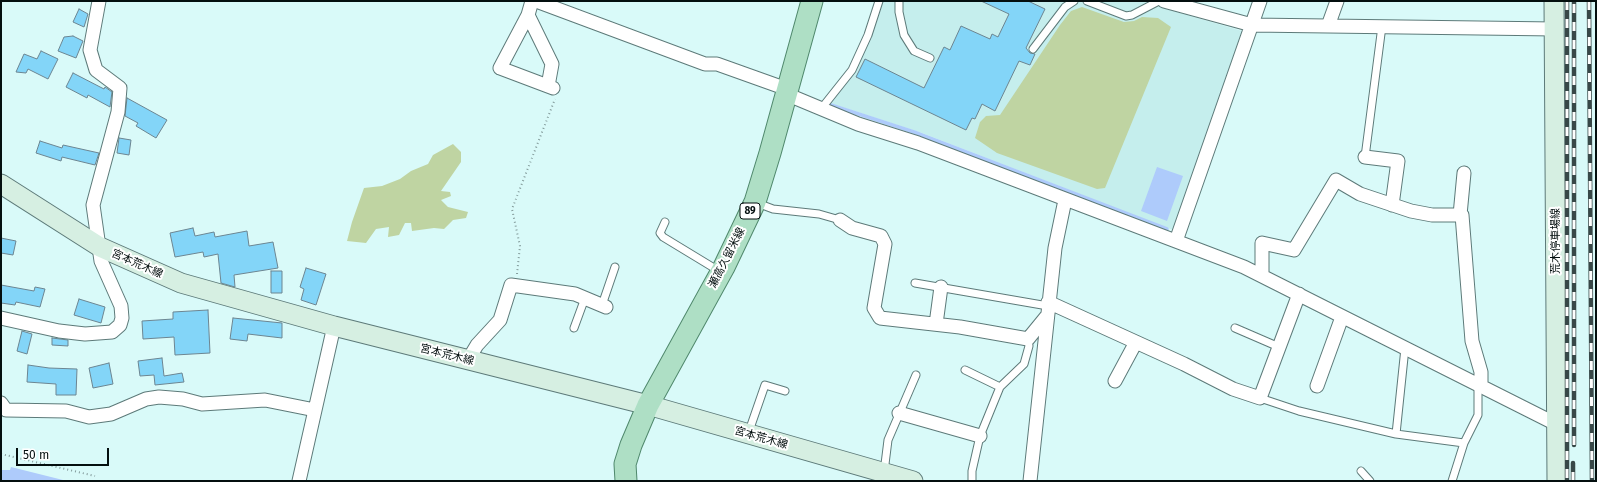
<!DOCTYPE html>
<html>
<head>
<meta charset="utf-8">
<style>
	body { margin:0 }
	#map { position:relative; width:1597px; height:482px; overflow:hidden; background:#d9faf9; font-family:"Fira Sans",sans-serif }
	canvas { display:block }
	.frame { position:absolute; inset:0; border:2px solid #040f0f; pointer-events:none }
	.scale { position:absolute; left:16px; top:448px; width:93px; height:18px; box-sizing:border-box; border:2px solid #040f0f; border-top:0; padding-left:5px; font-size:12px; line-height:14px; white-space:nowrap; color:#040f0f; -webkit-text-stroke:3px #fff; paint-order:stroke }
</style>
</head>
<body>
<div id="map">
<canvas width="1597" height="482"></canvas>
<div class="frame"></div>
<div class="scale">50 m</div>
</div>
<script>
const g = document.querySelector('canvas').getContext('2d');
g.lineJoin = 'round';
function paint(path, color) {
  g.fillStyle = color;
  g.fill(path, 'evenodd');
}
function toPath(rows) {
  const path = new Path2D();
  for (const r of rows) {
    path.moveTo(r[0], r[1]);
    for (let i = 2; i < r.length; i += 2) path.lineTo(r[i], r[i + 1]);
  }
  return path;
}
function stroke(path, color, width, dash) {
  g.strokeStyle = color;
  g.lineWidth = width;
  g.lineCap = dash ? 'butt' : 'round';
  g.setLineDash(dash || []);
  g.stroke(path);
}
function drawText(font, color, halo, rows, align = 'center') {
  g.font = font + ' "Fira Sans","Noto Sans JP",sans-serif';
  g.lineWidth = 4;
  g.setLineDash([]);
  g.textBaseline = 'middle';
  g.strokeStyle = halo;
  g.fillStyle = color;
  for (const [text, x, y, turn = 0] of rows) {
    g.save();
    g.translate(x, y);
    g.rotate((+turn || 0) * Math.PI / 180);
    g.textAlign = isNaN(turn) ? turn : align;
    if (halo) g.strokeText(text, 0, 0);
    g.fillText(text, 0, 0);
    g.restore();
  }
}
paint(toPath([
	[882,1,1158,1,1156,6,1242,31,1173,230,922,133,830,103,849,79,860,62]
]), '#c5eeed');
paint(toPath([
	[1082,7,1124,22,1134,21,1142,17,1158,18,1171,27,1105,188,1097,189,997,153,975,138,980,122,986,116,1000,115,1060,25,1071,11],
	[453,144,461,152,461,162,441,191,450,192,451,196,441,200,448,207,468,212,466,218,453,220,444,229,434,228,412,231,411,223,405,223,399,235,388,237,389,227,376,229,366,243,347,241,352,222,364,188,382,186,400,179,411,171,428,164,433,155]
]), '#bfd4a2');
paint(toPath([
	[1157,167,1183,176,1167,221,1141,211],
	[11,467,67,481,1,481,1,470,10,470]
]), '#aecbfb');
stroke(toPath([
	[831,105,914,132,1167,229]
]), '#aecbfb', 3.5);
const building = toPath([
	[981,1,1028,1,1045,9,1026,48,1030,53,1035,54,1030,65,1019,61,995,111,982,104,975,119,972,118,966,130,856,77,865,59,924,88,944,47,950,50,961,26,990,39,992,34,998,37,1009,14,981,1],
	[79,9,88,14,84,27,73,22,79,9],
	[73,36,83,41,76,58,58,51,64,37,73,36],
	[41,51,58,59,48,79,28,69,26,73,16,72,24,54,37,59,41,51],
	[73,73,104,89,105,87,112,92,110,107,88,95,87,98,66,87,73,73],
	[127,98,167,120,156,138,136,126,138,123,125,116,127,98],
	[119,138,131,140,129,155,117,153,119,138],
	[40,141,62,148,63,145,99,153,95,165,62,157,61,161,36,153,40,141],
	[193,228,195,236,214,232,215,237,247,231,249,246,273,242,278,268,234,275,235,287,221,283,218,254,204,257,203,252,175,257,170,233,193,228],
	[1,238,16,241,13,255,1,253,1,238],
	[306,268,326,274,316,305,301,300,304,289,300,287,306,268],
	[271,271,282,271,282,293,271,293,271,271],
	[1,285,34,291,35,287,45,289,40,307,16,302,15,305,1,303,1,285],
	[79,299,105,307,101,323,74,315,79,299],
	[208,310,210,353,175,355,174,337,143,339,142,321,173,319,173,312,208,310],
	[233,318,282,323,282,338,248,334,247,341,230,339,233,318],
	[22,331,32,334,27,354,17,351,22,331],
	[52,338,68,340,68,346,52,345,52,338],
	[162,358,164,376,182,373,184,382,155,385,154,375,140,376,138,361,162,358],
	[109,363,113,384,93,388,89,368,109,363],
	[28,365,49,368,77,369,76,395,56,395,56,384,27,382,28,365]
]);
paint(building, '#83d5f8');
stroke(building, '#6c8591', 1);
const service = toPath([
	[899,1,899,12,904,35,914,51,930,58],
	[1087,1,1126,16,1132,15,1159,1],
	[1033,49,1065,7,1074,1],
	[821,109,852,70,868,35,879,1],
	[1365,157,1382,26],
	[757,203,773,209,819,214,840,220],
	[665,222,660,233,663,237,719,271],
	[915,283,1048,306],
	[602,305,615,267],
	[574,328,585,298],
	[1235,328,1279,347],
	[965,370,1000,387,1024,364,1029,346,1028,339],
	[1260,398,1299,411,1396,434,1464,443],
	[748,434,765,385,785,391],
	[1396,434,1405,348],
	[1361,471,1370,481],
	[884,472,888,440,916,375],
	[972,481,972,471,980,436,1000,387],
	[1452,481,1464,443,1478,415,1478,385]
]);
const minor = toPath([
	[532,1,528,15,500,68,553,88],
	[536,1,705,64,717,64,787,89],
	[1164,1,1252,25,1555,29],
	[528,15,552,64,548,86],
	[1328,26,1337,1],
	[786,94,858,124,918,143,1244,267,1558,425],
	[1365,157,1398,161,1392,205],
	[1460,215,1464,173],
	[840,220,852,228,881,236,885,244,874,308,880,318,960,327,1028,339,1046,317],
	[1176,241,1260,1],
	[1262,276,1262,243,1294,250,1336,180,1360,194,1411,211,1432,215,1462,215,1472,341,1481,372,1481,387],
	[1048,302,1184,364,1233,389,1260,398,1299,294],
	[1,318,59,331,85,334,112,332,120,325,122,318,121,306,101,261,93,205,118,112,120,88,96,70,90,50,99,1],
	[936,324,941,287],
	[468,360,477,345,500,320,511,285,575,294,606,307],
	[1115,381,1136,342],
	[1317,386,1342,317],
	[1,403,6,410,66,411,89,417,111,414,146,399,159,397,183,399,202,404,265,400,315,410],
	[899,413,980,436],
	[299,481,334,326],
	[1030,481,1055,248,1065,200]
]);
const secondary = toPath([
	[1554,1,1557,481],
	[1,184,100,247,181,283,334,326,648,405,913,481]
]);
const primary = toPath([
	[626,481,625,464,631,445,648,405,724,267,755,202,770,153,812,1]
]);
stroke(service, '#5d7a79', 9);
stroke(minor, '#5d7a79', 15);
stroke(secondary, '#5d7a79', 21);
stroke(primary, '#4f886c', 23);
stroke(toPath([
	[517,274,520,246,512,209,555,99],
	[1,454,95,476]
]), '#849c9c', 2, [1, 3]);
stroke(service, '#fff', 7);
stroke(minor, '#fff', 13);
stroke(secondary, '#d6efe2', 19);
stroke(primary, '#aedfc5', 21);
const rail = toPath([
	[1567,1,1567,481],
	[1589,1,1592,481],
	[1574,445,1574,1],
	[1573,481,1573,463]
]);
stroke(rail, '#384848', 4.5);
stroke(rail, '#fff', 3, [9]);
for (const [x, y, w] of [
	[750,211,20]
]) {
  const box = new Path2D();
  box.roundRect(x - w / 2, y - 8, w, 16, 3);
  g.fillStyle = '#fff';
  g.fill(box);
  stroke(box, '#040f0f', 1);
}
drawText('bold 10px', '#040f0f', null, [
	["89",750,211]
]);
drawText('11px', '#040f0f', '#fff', [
	["荒木停車場線",1556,241,-90],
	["瀬高久留米線",727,258,-63],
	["宮本荒木線",137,264,24],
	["宮本荒木線",447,355,14],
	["宮本荒木線",761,438,16]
]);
</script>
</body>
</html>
